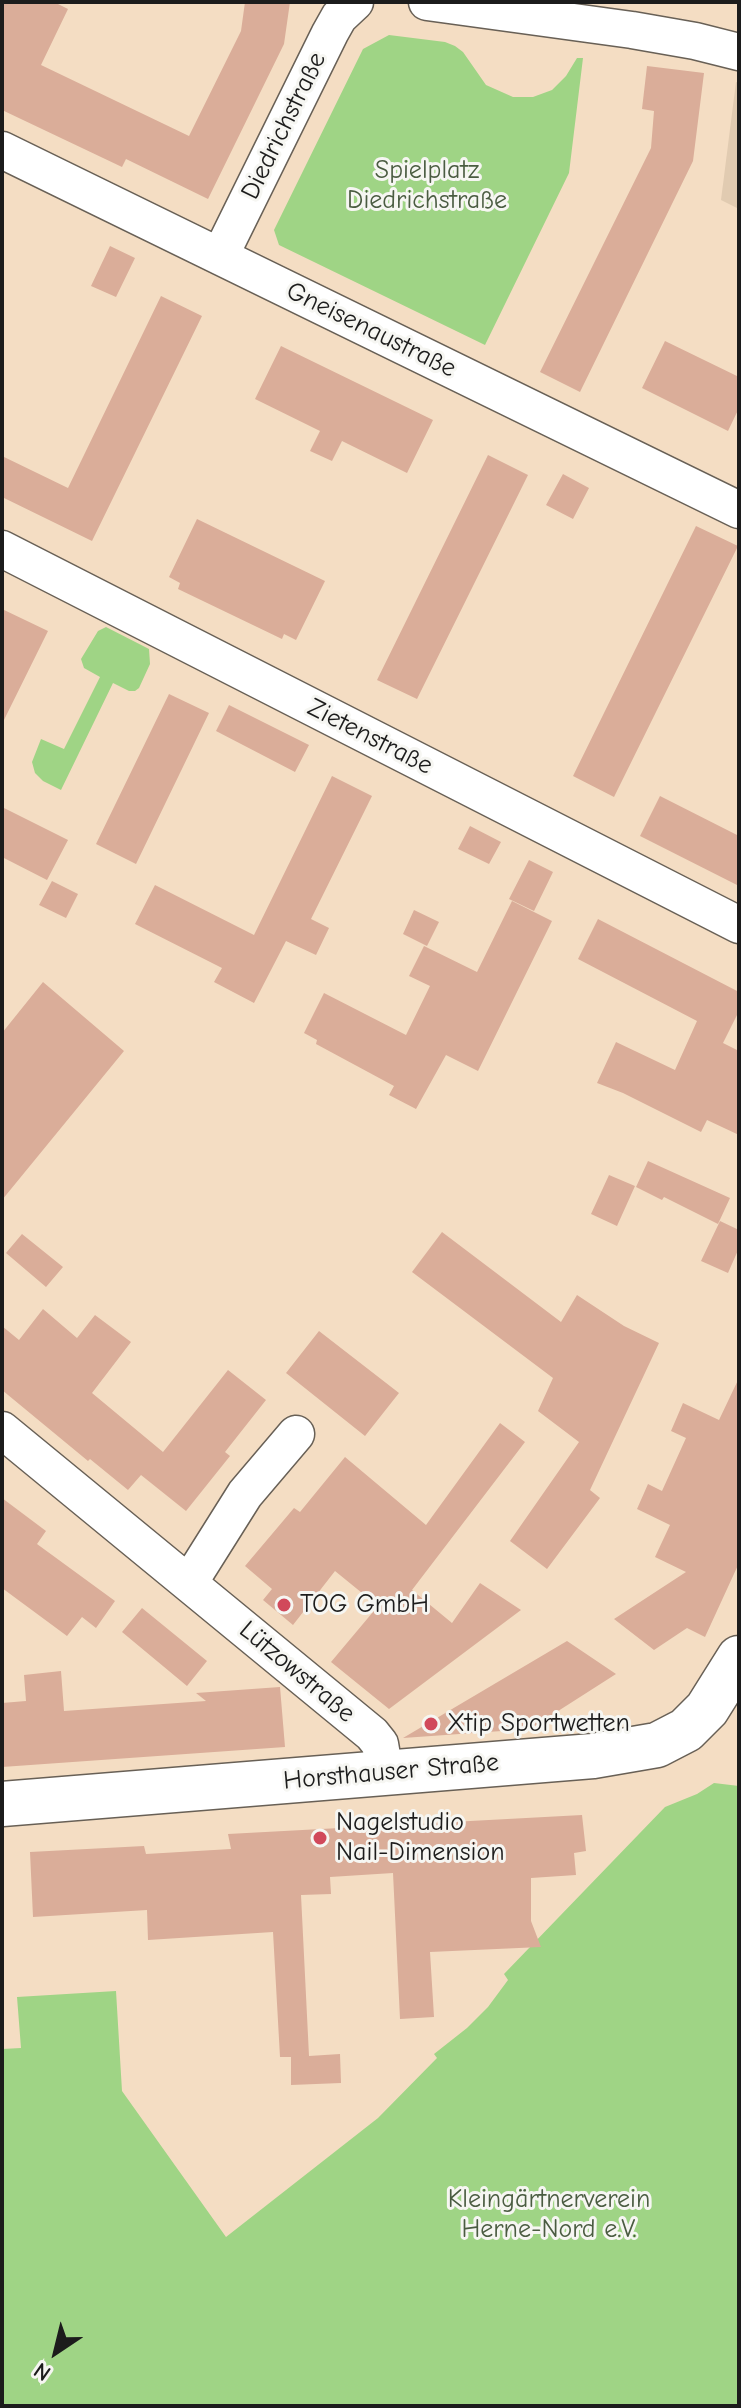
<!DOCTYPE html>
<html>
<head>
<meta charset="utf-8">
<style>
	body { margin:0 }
	#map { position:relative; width:741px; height:2408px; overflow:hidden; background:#f4ddc3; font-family:"Comic Neue",sans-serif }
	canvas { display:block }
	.frame { position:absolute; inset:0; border:4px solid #1c1c1c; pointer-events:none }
	.north { position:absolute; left:16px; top:2312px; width:80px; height:80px; -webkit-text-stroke:6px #f6f6f2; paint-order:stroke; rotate:215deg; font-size:22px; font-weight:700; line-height:32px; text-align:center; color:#1c1c1c }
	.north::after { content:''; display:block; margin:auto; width:28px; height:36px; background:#1c1c1c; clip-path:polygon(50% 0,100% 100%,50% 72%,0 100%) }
</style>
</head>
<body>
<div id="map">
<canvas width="741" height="2408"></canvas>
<div class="frame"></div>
<div class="north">N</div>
</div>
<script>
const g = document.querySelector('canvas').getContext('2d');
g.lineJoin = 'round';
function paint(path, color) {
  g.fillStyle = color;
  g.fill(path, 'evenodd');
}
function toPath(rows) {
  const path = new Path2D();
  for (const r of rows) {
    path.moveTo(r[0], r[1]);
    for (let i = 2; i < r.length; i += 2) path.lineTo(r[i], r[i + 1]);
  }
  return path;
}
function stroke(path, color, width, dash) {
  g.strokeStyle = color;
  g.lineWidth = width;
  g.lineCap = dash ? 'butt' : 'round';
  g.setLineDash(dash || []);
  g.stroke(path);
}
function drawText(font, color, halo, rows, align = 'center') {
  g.font = font + ' "Comic Neue",sans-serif';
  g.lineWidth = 6;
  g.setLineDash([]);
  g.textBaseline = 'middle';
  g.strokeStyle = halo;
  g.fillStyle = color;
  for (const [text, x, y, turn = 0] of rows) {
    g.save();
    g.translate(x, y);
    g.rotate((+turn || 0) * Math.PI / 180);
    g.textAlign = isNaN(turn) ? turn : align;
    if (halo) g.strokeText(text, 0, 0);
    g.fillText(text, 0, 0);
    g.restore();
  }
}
paint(toPath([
	[736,82,739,83,739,209,721,200]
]), '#e1cbb1');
paint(toPath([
	[389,35,445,42,455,46,463,52,486,85,513,97,533,97,552,90,566,76,577,58,583,58,569,173,485,345,279,245,274,230,363,49],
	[106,627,149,649,150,664,139,688,135,691,129,691,113,683,61,790,43,781,35,773,32,762,41,739,64,749,100,677,84,668,81,659,98,631],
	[714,1783,739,1786,739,2406,2,2406,2,2049,21,2048,17,1997,116,1991,122,2091,226,2237,378,2118,437,2058,434,2054,467,2028,488,2007,508,1980,504,1974,665,1807,697,1794]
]), '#9fd485');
paint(toPath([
	[2,2,54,2,68,9,41,65,189,136,241,31,245,2,290,2,284,44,208,199,126,159,122,167,2,110],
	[647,66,704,73,693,161,580,392,540,372,651,148,654,111,642,109],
	[110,246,135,258,116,297,91,286],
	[161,296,202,316,92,541,2,497,2,456,68,488],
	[665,341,739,377,739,408,728,431,642,388],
	[281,346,433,420,407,473,342,441,332,461,310,451,320,431,255,399],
	[488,455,528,475,417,699,377,680],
	[563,474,589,488,573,519,546,505],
	[197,519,325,581,296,640,284,634,282,639,178,589,180,583,169,577],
	[696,526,738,546,614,797,573,776],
	[2,609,48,631,2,724],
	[169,694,209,713,136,864,96,844],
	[229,705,309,745,295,772,216,731],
	[332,776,372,796,311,919,329,928,316,955,286,941,254,1003,214,982,222,968,135,924,155,885,254,935],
	[660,796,739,836,739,886,640,836],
	[2,807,68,840,47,880,2,857],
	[470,826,501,842,489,864,458,849],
	[529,860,553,872,534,911,509,899],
	[52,881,78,894,66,918,39,905],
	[512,901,552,921,478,1071,446,1055,416,1109,389,1095,394,1086,316,1044,317,1040,304,1033,324,993,406,1035,430,986,409,976,424,946,477,972],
	[414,910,439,922,427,946,403,934],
	[598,919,739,992,739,1011,723,1043,739,1051,739,1135,707,1120,701,1132,623,1093,597,1083,616,1042,675,1070,697,1021,578,959],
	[43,982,124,1051,2,1200,2,1033],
	[648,1161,730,1198,718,1224,664,1197,662,1200,636,1187],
	[609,1175,635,1186,617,1226,591,1214],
	[720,1221,739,1230,739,1248,728,1273,701,1261],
	[442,1232,561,1322,577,1295,624,1326,659,1343,590,1490,600,1498,547,1569,510,1541,579,1442,538,1411,553,1378,412,1272],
	[22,1234,63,1267,46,1287,6,1253],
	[43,1309,77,1338,95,1315,131,1342,92,1393,163,1452,228,1370,266,1400,225,1452,230,1456,186,1511,141,1475,128,1490,90,1459,88,1461,2,1390,2,1326,19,1340],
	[319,1331,399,1393,365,1436,286,1373],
	[739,1378,739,1563,705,1637,687,1628,654,1650,614,1619,686,1572,655,1557,670,1525,637,1509,648,1484,662,1491,686,1438,671,1431,683,1403,719,1420],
	[500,1423,525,1442,412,1590,452,1623,480,1583,521,1610,389,1709,331,1662,378,1606,335,1571,293,1625,263,1600,272,1589,245,1566,294,1508,300,1512,345,1457,426,1525],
	[2,1498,46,1531,37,1544,115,1601,96,1628,82,1617,67,1636,2,1588],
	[142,1608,207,1661,187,1686,122,1632],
	[567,1641,616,1674,530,1729,403,1738],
	[61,1671,64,1711,206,1701,196,1693,280,1687,285,1747,2,1767,2,1703,26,1701,24,1675],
	[582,1815,586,1851,574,1853,576,1875,531,1878,531,1921,541,1947,430,1952,434,2017,400,2019,393,1873,330,1877,331,1894,301,1895,309,2056,340,2054,341,2083,291,2085,291,2057,280,2057,273,1932,148,1940,147,1910,33,1917,30,1852,144,1846,146,1854,231,1849,228,1834]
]), '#daad99');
const minor = toPath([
	[427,2,632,30,695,41,739,52],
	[2,150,739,510],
	[220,256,330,33,339,17,355,2],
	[2,549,739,925],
	[2,1430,372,1734,380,1744,385,1773],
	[189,1583,245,1494,296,1434]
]);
const major = toPath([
	[2,1804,593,1756,657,1745,686,1730,707,1709,739,1658]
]);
stroke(minor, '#686056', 39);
stroke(major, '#686056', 47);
stroke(minor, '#fff', 36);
stroke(major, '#fff', 44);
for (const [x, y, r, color] of [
	[284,1605,8,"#d1495b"],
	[431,1724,8,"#d1495b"],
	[320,1838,8,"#d1495b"]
]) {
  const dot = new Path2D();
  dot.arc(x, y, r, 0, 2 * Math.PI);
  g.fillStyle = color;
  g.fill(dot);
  stroke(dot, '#f6f6f2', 3);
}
drawText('26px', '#1c1c1c', '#f6f6f2', [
	["Diedrichstraße",284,126,-64],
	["Gneisenaustraße",371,330,26],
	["Zietenstraße",370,737,27],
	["Lützowstraße",297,1672,40],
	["Horsthauser Straße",391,1772,-5]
]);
drawText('26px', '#4a5c41', '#f6f6f2', [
	["Spielplatz",427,171],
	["Diedrichstraße",427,201],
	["Kleingärtnerverein",549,2200],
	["Herne-Nord e.V.",549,2230]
]);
drawText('26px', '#1c1c1c', '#f6f6f2', [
	["TOG GmbH",300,1605],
	["Xtip Sportwetten",447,1724],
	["Nagelstudio",336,1823],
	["Nail-Dimension",336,1853]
], 'left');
</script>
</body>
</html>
